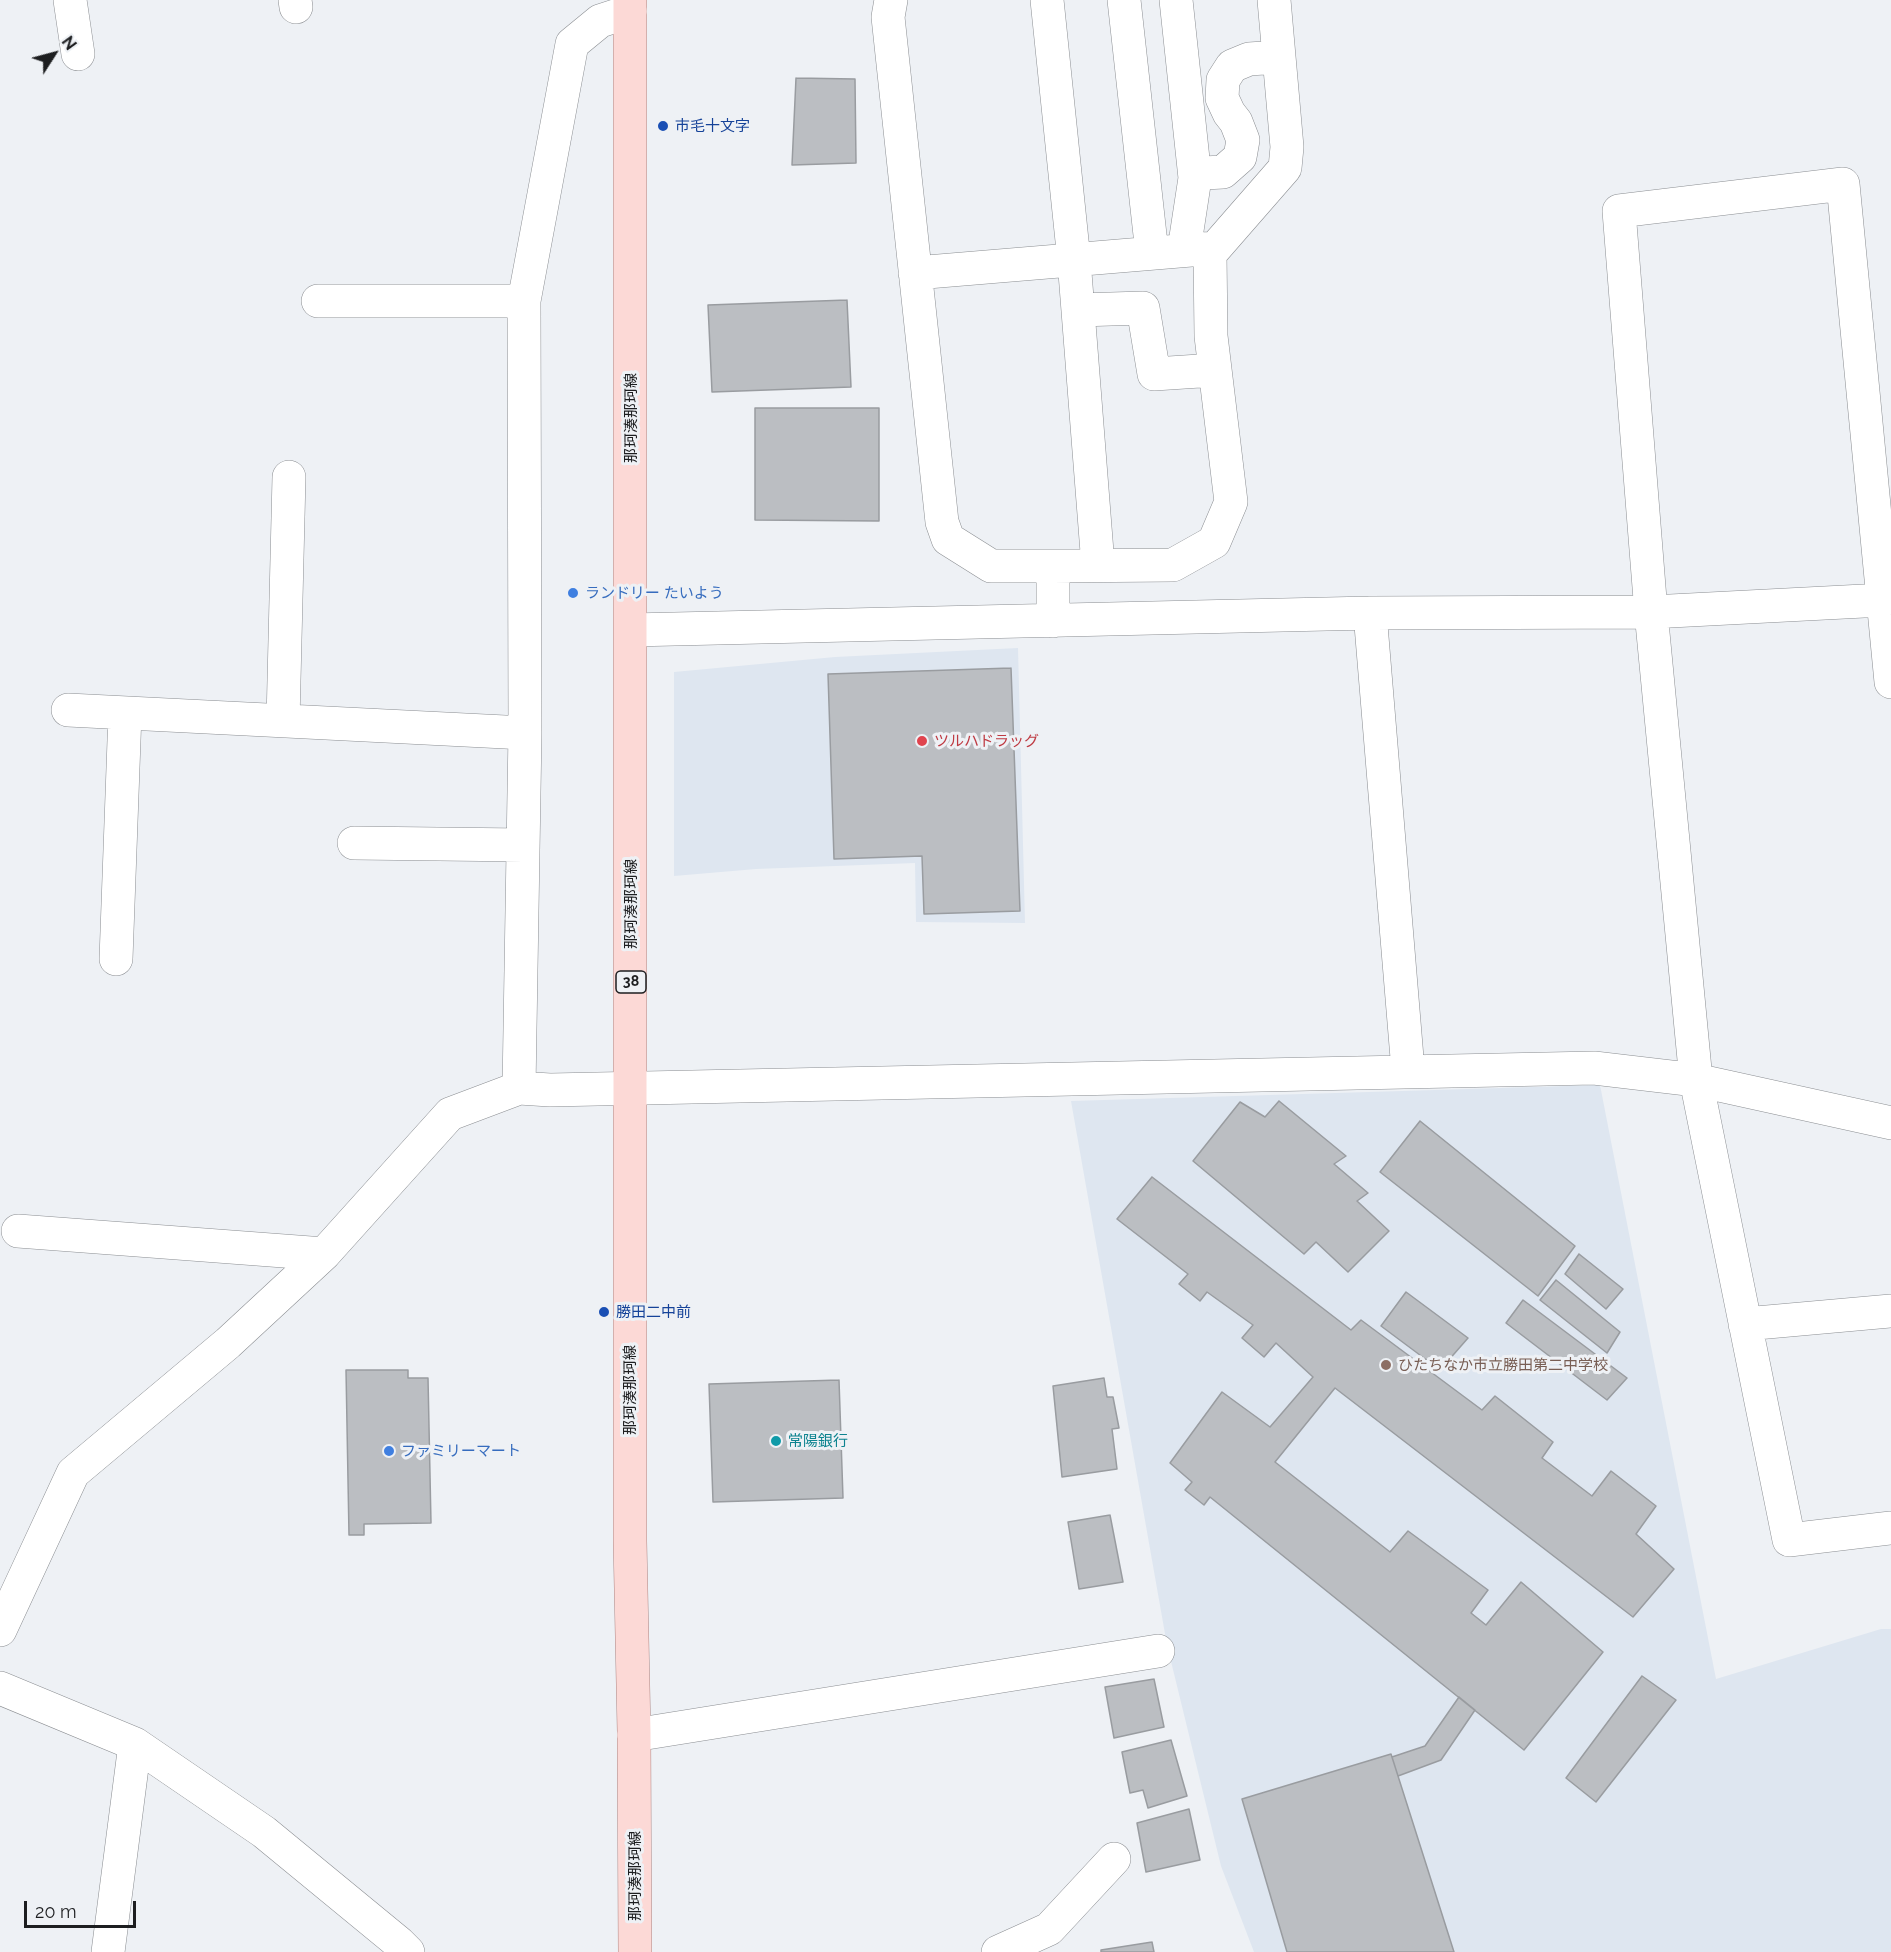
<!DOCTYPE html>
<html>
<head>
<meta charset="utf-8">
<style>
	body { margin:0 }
	#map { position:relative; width:1891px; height:1952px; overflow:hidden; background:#eef1f5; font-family:Raleway,sans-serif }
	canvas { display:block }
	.north { position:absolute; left:24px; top:24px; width:60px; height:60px; -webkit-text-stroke:4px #eef1f5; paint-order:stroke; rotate:54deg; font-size:16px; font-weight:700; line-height:24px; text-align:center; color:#1d1e20 }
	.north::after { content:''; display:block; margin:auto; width:21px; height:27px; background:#1d1e20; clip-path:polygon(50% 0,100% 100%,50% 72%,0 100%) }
	.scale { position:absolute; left:24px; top:1901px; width:112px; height:27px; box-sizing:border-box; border:3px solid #1d1e20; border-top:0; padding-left:8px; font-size:18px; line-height:21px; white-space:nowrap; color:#1d1e20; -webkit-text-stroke:4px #eef1f5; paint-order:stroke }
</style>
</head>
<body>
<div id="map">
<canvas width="1891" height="1952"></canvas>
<div class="north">N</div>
<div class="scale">20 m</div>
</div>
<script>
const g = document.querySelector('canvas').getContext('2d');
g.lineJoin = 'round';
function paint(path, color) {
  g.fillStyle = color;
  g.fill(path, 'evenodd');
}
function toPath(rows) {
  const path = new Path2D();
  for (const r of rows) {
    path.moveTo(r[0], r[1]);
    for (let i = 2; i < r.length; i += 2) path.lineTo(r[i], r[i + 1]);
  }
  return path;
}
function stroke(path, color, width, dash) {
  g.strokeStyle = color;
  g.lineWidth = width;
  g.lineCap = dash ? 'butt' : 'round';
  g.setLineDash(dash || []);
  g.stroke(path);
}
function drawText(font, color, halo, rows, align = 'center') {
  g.font = font + ' Raleway,"Noto Sans JP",sans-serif';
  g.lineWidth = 6;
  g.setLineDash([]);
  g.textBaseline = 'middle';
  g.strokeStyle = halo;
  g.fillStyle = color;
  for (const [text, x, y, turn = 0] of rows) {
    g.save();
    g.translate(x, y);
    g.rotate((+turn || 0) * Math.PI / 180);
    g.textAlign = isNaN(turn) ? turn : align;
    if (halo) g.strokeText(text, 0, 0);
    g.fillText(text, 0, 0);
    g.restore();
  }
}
paint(toPath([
	[1018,648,1025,923,916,922,915,863,756,869,674,876,674,672,835,657],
	[1600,1085,1716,1679,1881,1629,1891,1629,1891,1952,1254,1952,1221,1866,1167,1645,1071,1101]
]), '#dee6f0');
const building = toPath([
	[796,78,855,79,856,163,792,165,796,78],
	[847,300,851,387,712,392,708,305,847,300],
	[755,408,879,408,879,521,755,520,755,408],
	[1011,668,1020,911,924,914,922,856,834,859,828,674,1011,668],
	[1279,1101,1346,1156,1334,1164,1368,1193,1357,1201,1389,1231,1348,1272,1316,1242,1304,1254,1193,1161,1240,1102,1265,1117,1279,1101],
	[1420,1121,1575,1246,1538,1296,1380,1172,1420,1121],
	[1152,1177,1351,1330,1361,1320,1482,1410,1495,1396,1553,1442,1542,1458,1592,1496,1611,1471,1656,1506,1636,1534,1674,1569,1633,1617,1335,1388,1275,1462,1390,1552,1408,1531,1488,1590,1471,1613,1486,1625,1521,1582,1603,1652,1524,1750,1210,1497,1204,1505,1185,1490,1192,1482,1170,1463,1222,1392,1270,1427,1313,1377,1276,1343,1264,1357,1242,1338,1253,1325,1207,1292,1200,1301,1179,1284,1188,1274,1117,1219,1152,1177],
	[1579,1254,1623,1289,1606,1309,1565,1274,1579,1254],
	[1556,1280,1620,1332,1607,1353,1540,1300,1556,1280],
	[1406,1292,1468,1338,1440,1370,1381,1326,1406,1292],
	[1523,1300,1627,1378,1607,1400,1506,1323,1523,1300],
	[346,1370,408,1370,408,1378,428,1378,431,1523,364,1524,364,1535,349,1535,346,1370],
	[1104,1378,1107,1397,1113,1397,1119,1428,1112,1429,1117,1469,1062,1477,1053,1386,1104,1378],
	[839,1380,843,1498,713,1502,709,1384,839,1380],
	[1110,1515,1123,1582,1079,1589,1068,1522,1110,1515],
	[1642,1676,1676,1700,1596,1802,1566,1778,1642,1676],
	[1154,1679,1164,1727,1114,1738,1105,1687,1154,1679],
	[1459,1697,1475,1710,1441,1760,1398,1776,1392,1757,1425,1746,1459,1697],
	[1171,1740,1187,1796,1148,1808,1143,1790,1130,1793,1122,1752,1171,1740],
	[1391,1754,1454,1952,1287,1952,1242,1799,1391,1754],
	[1189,1809,1200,1860,1146,1872,1137,1823,1189,1809],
	[1152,1942,1154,1952,1101,1952,1101,1950,1152,1942]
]);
paint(building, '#bbbec2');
stroke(building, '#999ca0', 1.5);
const minor = toPath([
	[70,0,78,54],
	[295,0,296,7],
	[891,0,888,17,942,522,948,539,991,566,1053,566,1173,565,1214,542,1231,502,1211,336,1210,254,1285,168,1287,147,1274,0],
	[1047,0,1074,260,1098,565],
	[1124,0,1152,253],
	[1176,0,1195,178],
	[1184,250,1195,178,1204,173,1223,172,1240,157,1243,140,1236,122,1229,113,1222,98,1223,80,1232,66,1249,59,1279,57],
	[915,273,1215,248],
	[318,301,524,301],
	[1079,310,1143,308,1154,374,1215,370],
	[1370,613,1408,1070],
	[1053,621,1053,566],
	[631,630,1370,613,1651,612,1883,600],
	[1891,682,1843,184,1619,211,1651,612,1696,1080,1789,1540,1891,1528],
	[68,710,525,733],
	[283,721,289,477],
	[354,843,523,845],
	[116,959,125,713],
	[519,1088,525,733,524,301,572,44,600,21,630,11],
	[18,1231,324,1254],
	[1745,1324,1891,1311],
	[0,1630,73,1473,228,1343,324,1254,450,1114,519,1088,550,1090,1594,1068,1696,1080,1891,1123],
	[0,1688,135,1744,264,1832,399,1943,408,1952],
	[634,1735,1158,1651],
	[108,1952,135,1744],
	[998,1952,1049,1929,1114,1859]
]);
const major = toPath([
	[630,0,630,1541,634,1732,635,1952]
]);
stroke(minor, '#8b8e92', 34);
stroke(major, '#ad8785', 34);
stroke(minor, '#fff', 33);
stroke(major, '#fcd9d6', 33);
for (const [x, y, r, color] of [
	[663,126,6,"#1a4fb4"],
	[573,593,6,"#3f7fe0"],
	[922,741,6,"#e0444e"],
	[604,1312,6,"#1a4fb4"],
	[1386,1365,6,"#8d6e63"],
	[776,1441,6,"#0f9aa8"],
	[389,1451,6,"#3f7fe0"]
]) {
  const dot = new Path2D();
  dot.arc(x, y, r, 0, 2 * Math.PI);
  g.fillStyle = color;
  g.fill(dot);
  stroke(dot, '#eef1f5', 2);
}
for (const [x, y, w] of [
	[631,982,30]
]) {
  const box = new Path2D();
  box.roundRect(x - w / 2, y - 11, w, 22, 4.5);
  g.fillStyle = '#eef1f5';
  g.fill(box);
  stroke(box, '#1d1e20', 1.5);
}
drawText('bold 14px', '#1d1e20', null, [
	["38",631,982]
]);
drawText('15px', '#164399', '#eef1f5', [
	["市毛十文字",675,126],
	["勝田二中前",616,1312]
], 'left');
drawText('15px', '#1d1e20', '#eef1f5', [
	["那珂湊那珂線",631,418,-90],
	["那珂湊那珂線",631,904,-90],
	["那珂湊那珂線",630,1390,-90],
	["那珂湊那珂線",635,1876,-90]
]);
drawText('15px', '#366cbe', '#eef1f5', [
	["ランドリー たいよう",585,593],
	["ファミリーマート",401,1451]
], 'left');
drawText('15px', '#be3a42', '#eef1f5', [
	["ツルハドラッグ",934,741]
], 'left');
drawText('15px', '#785e54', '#eef1f5', [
	["ひたちなか市立勝田第二中学校",1398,1365]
], 'left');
drawText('15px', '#0d838f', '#eef1f5', [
	["常陽銀行",788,1441]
], 'left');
</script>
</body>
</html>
